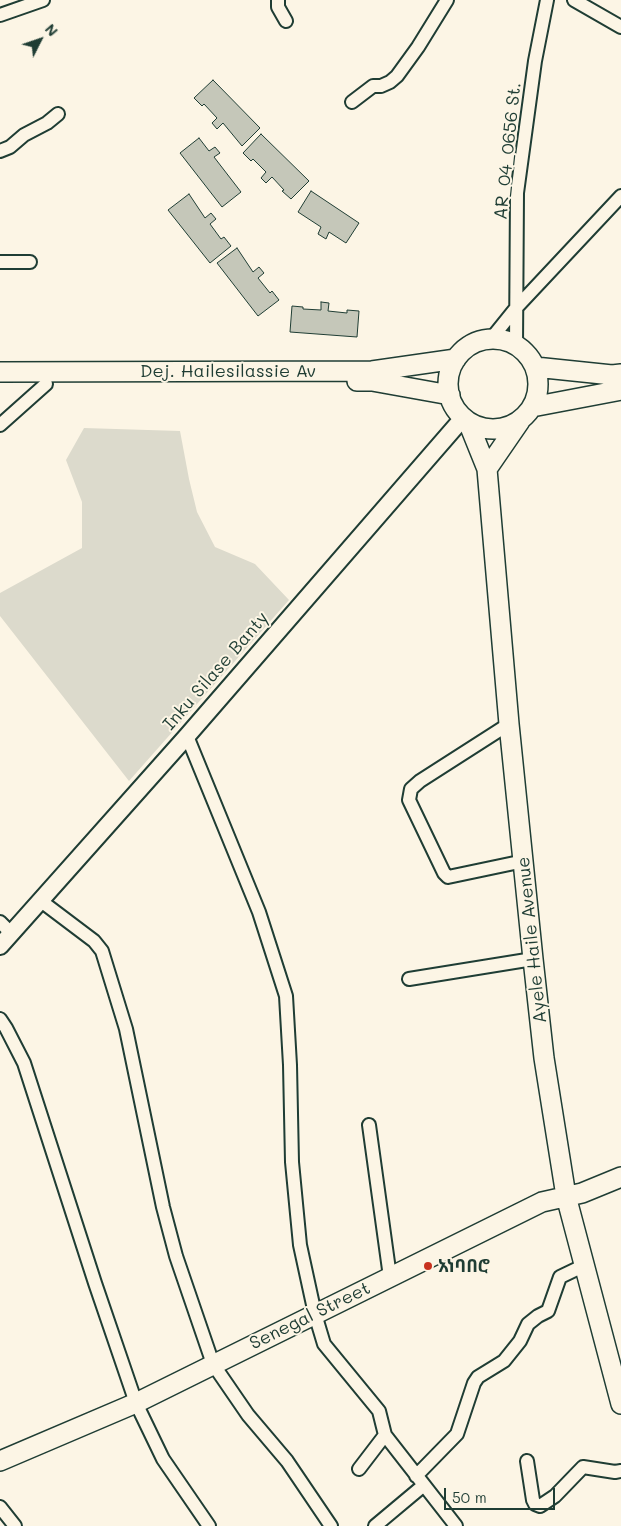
<!DOCTYPE html>
<html>
<head>
<meta charset="utf-8">
<style>
	body { margin:0 }
	#map { position:relative; width:621px; height:1526px; overflow:hidden; background:#fcf5e5; font-family:Mali,sans-serif }
	canvas { display:block }
	.north { position:absolute; left:15px; top:15px; width:50px; height:50px; -webkit-text-stroke:4px #fcf5e5; paint-order:stroke; rotate:49deg; font-size:14px; font-weight:700; line-height:20px; text-align:center; color:#1f3d34 }
	.north::after { content:''; display:block; margin:auto; width:18px; height:22px; background:#1f3d34; clip-path:polygon(50% 0,100% 100%,50% 72%,0 100%) }
	.scale { position:absolute; left:444px; top:1488px; width:111px; height:22px; box-sizing:border-box; border:2px solid #1f3d34; border-top:0; padding-left:6px; font-size:15px; line-height:18px; white-space:nowrap; color:#1f3d34; -webkit-text-stroke:4px #fcf5e5; paint-order:stroke }
</style>
</head>
<body>
<div id="map">
<canvas width="621" height="1526"></canvas>
<div class="north">N</div>
<div class="scale">50 m</div>
</div>
<script>
const g = document.querySelector('canvas').getContext('2d');
g.lineJoin = 'round';
function paint(path, color) {
  g.fillStyle = color;
  g.fill(path, 'evenodd');
}
function toPath(rows) {
  const path = new Path2D();
  for (const r of rows) {
    if (r.length === 3) {
      path.moveTo(r[0] + r[2], r[1]);
      path.arc(r[0], r[1], r[2], 0, 2 * Math.PI);
      continue;
    }
    path.moveTo(r[0], r[1]);
    for (let i = 2; i < r.length; i += 2) path.lineTo(r[i], r[i + 1]);
  }
  return path;
}
function stroke(path, color, width, dash) {
  g.strokeStyle = color;
  g.lineWidth = width;
  g.lineCap = dash ? 'butt' : 'round';
  g.setLineDash(dash || []);
  g.stroke(path);
}
function drawText(font, color, halo, rows, align = 'center') {
  g.font = font + ' Mali,"Noto Sans Ethiopic",sans-serif';
  g.lineWidth = 4;
  g.setLineDash([]);
  g.textBaseline = 'middle';
  g.strokeStyle = halo;
  g.fillStyle = color;
  for (const [text, x, y, turn = 0] of rows) {
    g.save();
    g.translate(x, y);
    g.rotate((+turn || 0) * Math.PI / 180);
    g.textAlign = isNaN(turn) ? turn : align;
    if (halo) g.strokeText(text, 0, 0);
    g.fillText(text, 0, 0);
    g.restore();
  }
}
paint(toPath([
	[84,428,180,431,189,479,197,512,215,547,255,564,289,600,129,781,0,616,0,593,82,548,82,502,66,460]
]), '#dcdacc');
const building = toPath([
	[213,80,260,128,242,146,223,123,217,129,212,123,217,118,204,104,202,106,194,98,213,80],
	[261,134,309,181,291,199,282,191,284,190,272,177,266,183,261,178,266,172,253,159,251,161,243,153,261,134],
	[199,138,209,151,215,147,220,153,214,157,241,192,222,207,180,153,199,138],
	[311,191,359,223,346,243,329,232,326,239,318,234,321,227,298,212,311,191],
	[189,194,205,218,211,213,216,219,210,224,221,239,224,237,231,246,210,263,168,210,189,194],
	[237,248,253,272,259,267,264,273,258,278,270,293,272,291,279,300,258,316,217,263,237,248],
	[321,302,329,303,328,311,347,313,347,310,359,311,357,337,290,332,292,306,303,307,303,309,321,310,321,302]
]);
paint(building, '#c5c7b9');
stroke(building, '#1f3d34', 1);
const minor = toPath([
	[278,0,278,7,286,21],
	[574,0,621,27],
	[0,15,43,0],
	[352,102,373,86,381,86,390,82,397,76,418,47,447,0],
	[0,151,10,147,24,135,47,123,58,114],
	[0,262,30,262],
	[491,339,516,308,621,196],
	[516,346,517,193,535,61,547,0],
	[0,425,46,384],
	[509,724,420,781,411,789,409,800,444,873,448,877,524,861],
	[187,736,259,912,286,996,290,1065,292,1162,300,1245,315,1314,324,1344,379,1411,385,1435,456,1526],
	[41,901,94,941,102,951,126,1029,163,1207,176,1256,213,1364,248,1415,287,1461,331,1526],
	[0,922,11,933],
	[409,979,533,959],
	[0,1019,6,1028,24,1063,95,1283,136,1403,163,1459,209,1526],
	[369,1125,390,1277],
	[527,1461,533,1500,535,1504,540,1506,555,1496,583,1467,615,1472,621,1471],
	[359,1469,385,1435],
	[416,1476,457,1434,474,1383,478,1377,504,1361,520,1341,528,1324,538,1316,548,1311,560,1277,585,1265],
	[0,1507,15,1526],
	[375,1526,424,1485]
]);
const tertiary = toPath([
	[0,946,187,736,463,418]
]);
const secondary = toPath([
	[493,384,45],
	[535,367,612,375,621,374],
	[0,372,372,371,456,359],
	[357,381,372,381,450,395],
	[532,407,621,390],
	[468,422,487,469,509,724,533,959,544,1058,566,1196,621,1404],
	[487,469,520,421],
	[0,1461,136,1403,542,1202,582,1193,621,1177]
]);
stroke(minor, '#1f3d34', 16);
stroke(tertiary, '#1f3d34', 20);
stroke(secondary, '#1f3d34', 22);
stroke(minor, '#fcf5e5', 12);
stroke(tertiary, '#fcf5e5', 16);
stroke(secondary, '#fcf5e5', 19);
for (const [x, y, r, color] of [
	[428,1266,5,"#c8321e"]
]) {
  const dot = new Path2D();
  dot.arc(x, y, r, 0, 2 * Math.PI);
  g.fillStyle = color;
  g.fill(dot);
  stroke(dot, '#fcf5e5', 2);
}
drawText('18px', '#1f3d34', '#fcf5e5', [
	["AR_04_0656 St.",508,151,-84],
	["Dej. Hailesilassie Av",228,371],
	["Inku Silase Banty",216,671,-49],
	["Ayele Haile Avenue",532,940,-96],
	["Senegal Street",310,1316,-26]
]);
drawText('bold 18px', '#1f3d34', '#fcf5e5', [
	["አነባበሮ",438,1266]
], 'left');
</script>
</body>
</html>
